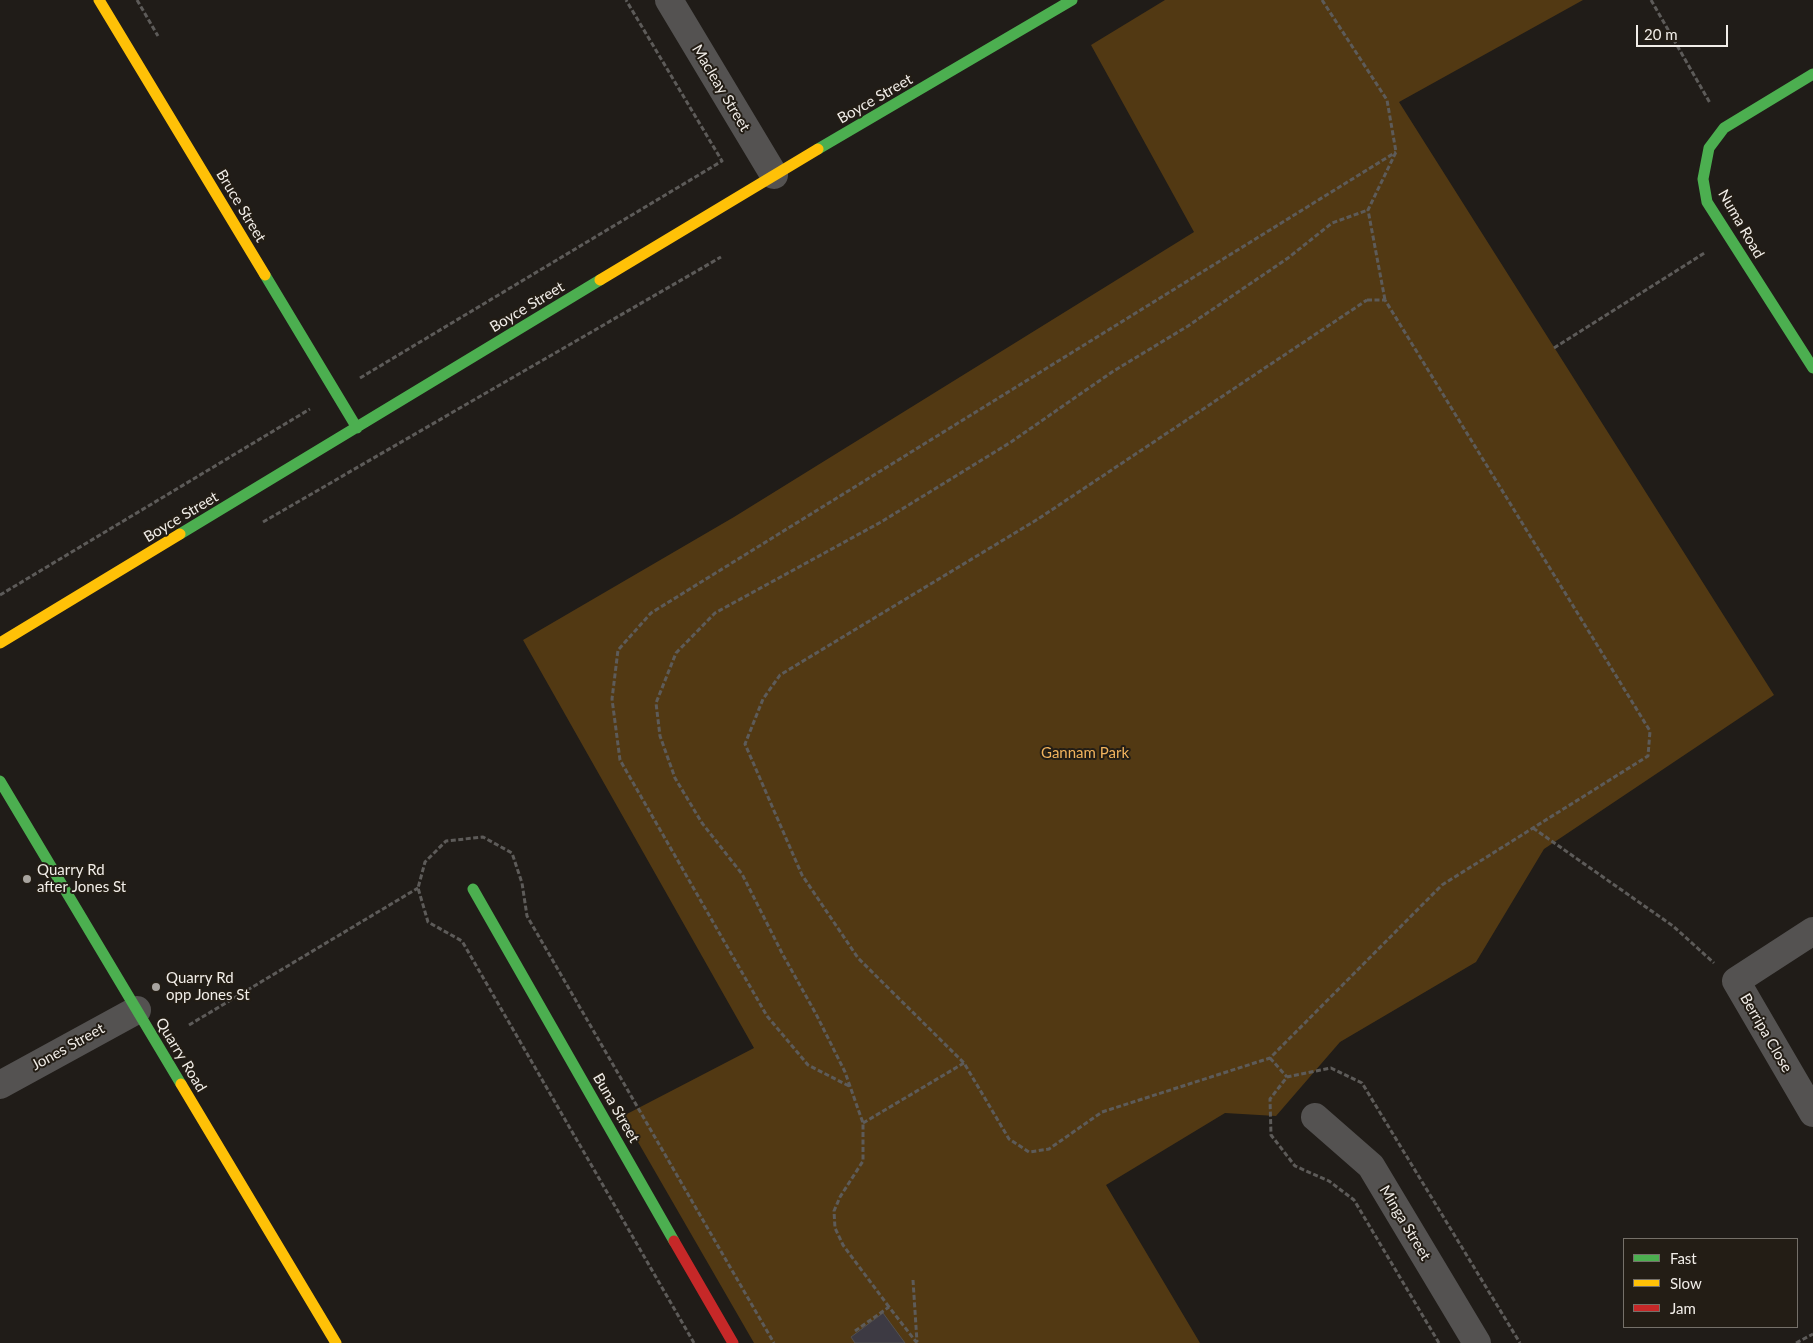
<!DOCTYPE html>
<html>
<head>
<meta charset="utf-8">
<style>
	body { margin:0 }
	#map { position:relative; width:1813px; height:1343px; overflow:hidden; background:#201c18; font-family:Lato,sans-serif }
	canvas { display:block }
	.legend { position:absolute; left:1623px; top:1238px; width:175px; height:90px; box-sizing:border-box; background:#231d15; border:1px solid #757069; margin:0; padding:6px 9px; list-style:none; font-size:15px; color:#f1ede8 }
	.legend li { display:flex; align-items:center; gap:10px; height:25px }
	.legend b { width:25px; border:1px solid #757069 }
	.scale { position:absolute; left:1636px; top:25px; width:92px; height:22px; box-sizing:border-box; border:2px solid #f1ede8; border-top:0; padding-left:6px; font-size:15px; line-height:18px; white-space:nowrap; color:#f1ede8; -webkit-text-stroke:4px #231d15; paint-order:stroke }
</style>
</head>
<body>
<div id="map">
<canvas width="1813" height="1343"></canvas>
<ul class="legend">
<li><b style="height:6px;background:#4caf50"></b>Fast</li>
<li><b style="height:6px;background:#ffc107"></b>Slow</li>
<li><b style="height:6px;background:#c62828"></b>Jam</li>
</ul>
<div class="scale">20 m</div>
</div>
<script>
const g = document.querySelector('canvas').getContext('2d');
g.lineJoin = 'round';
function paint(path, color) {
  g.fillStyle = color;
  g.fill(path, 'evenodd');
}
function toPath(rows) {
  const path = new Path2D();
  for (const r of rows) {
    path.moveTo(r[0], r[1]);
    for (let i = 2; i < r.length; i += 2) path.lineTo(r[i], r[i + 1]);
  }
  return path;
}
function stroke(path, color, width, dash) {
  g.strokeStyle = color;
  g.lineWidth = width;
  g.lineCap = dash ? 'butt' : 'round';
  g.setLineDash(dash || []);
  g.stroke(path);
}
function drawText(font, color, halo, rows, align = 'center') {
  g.font = font + ' Lato,sans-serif';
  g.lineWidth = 4;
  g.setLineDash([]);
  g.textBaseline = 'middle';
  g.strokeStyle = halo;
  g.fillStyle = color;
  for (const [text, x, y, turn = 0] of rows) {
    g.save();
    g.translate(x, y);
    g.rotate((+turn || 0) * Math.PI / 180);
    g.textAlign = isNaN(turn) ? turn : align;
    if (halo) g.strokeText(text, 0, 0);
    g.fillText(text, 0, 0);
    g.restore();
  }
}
paint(toPath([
	[1165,0,1583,0,1399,102,1774,695,1544,849,1476,962,1340,1042,1276,1116,1225,1113,1106,1185,1200,1343,754,1343,623,1116,754,1048,523,640,734,517,1194,232,1091,45]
]), '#523913');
const building = toPath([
	[883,1313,905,1343,855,1343,851,1337,883,1313]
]);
paint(building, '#3d3a43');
stroke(building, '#525050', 1);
stroke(toPath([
	[137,0,158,36],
	[1322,0,1387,100,1396,152,1368,210,1385,300],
	[1651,0,1710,103],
	[1367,300,1385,300,1650,731,1648,756,1442,885,1270,1058,1102,1112,1049,1149,1029,1152,1009,1139,964,1063,858,958,802,875,745,744,763,699,780,675,1038,519,1367,300],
	[1554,348,1706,252],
	[360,378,722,161,626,0],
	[263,522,721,257],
	[0,595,310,409],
	[1533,828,1673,926,1714,963],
	[189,1025,418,888],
	[1270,1058,1287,1077],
	[849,1086,808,1065,767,1016,620,760,612,699,618,650,651,613,1396,152],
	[863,1123,964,1063],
	[913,1280,917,1342],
	[889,1307,843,1245,835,1228,834,1211,840,1197,863,1161,863,1123,845,1072,816,1014,783,955,742,874,702,823,675,778,660,736,656,703,676,653,715,613,881,522,1011,442,1112,372,1188,326,1288,258,1332,223,1368,210],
	[855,1331,889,1307,917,1343],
	[694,1343,462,941,428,922,418,888,425,862,446,841,483,837,512,853,522,883,527,916,774,1343],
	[1439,1343,1354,1200,1329,1181,1295,1166,1271,1135,1270,1099,1287,1077,1331,1068,1362,1083,1520,1343],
	[1796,1343,1813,1334]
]), '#5d5b59', 3, [5, 2.5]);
stroke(toPath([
	[669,0,774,175],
	[1813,931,1736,981,1813,1113],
	[0,1085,137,1010],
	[1315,1117,1371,1166,1477,1343]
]), '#545251', 28);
stroke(toPath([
	[1813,74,1724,128,1709,148,1703,179,1707,202,1813,368],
	[818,149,1072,0],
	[265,275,357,428],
	[180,534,600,280],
	[0,781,181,1084],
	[473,889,674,1241]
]), '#4caf50', 11);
stroke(toPath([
	[99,0,265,275],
	[600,280,818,149],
	[0,643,180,534],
	[181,1084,336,1343]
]), '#ffc107', 11);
stroke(toPath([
	[674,1241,733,1343]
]), '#c62828', 11);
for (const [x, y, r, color] of [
	[27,879,5,"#a8a49f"],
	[156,987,5,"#a8a49f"]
]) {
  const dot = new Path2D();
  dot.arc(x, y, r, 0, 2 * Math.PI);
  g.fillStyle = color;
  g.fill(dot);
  stroke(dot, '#231d15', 2);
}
drawText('15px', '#f1ede8', '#231d15', [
	["Macleay Street",721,88,59],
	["Boyce Street",875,99,-30],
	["Bruce Street",241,206,59],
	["Numa Road",1741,224,60],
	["Boyce Street",527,307,-31],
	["Boyce Street",181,517,-31],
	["Berripa Close",1766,1033,60],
	["Jones Street",68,1047,-29],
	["Quarry Road",181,1055,59],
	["Buna Street",616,1108,60],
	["Minga Street",1405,1223,59]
]);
drawText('15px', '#f1b35d', '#231d15', [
	["Gannam Park",1085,753]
]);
drawText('15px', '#f1ede8', '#231d15', [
	["Quarry Rd",37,870],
	["after Jones St",37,887],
	["Quarry Rd",166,978],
	["opp Jones St",166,995]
], 'left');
</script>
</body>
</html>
